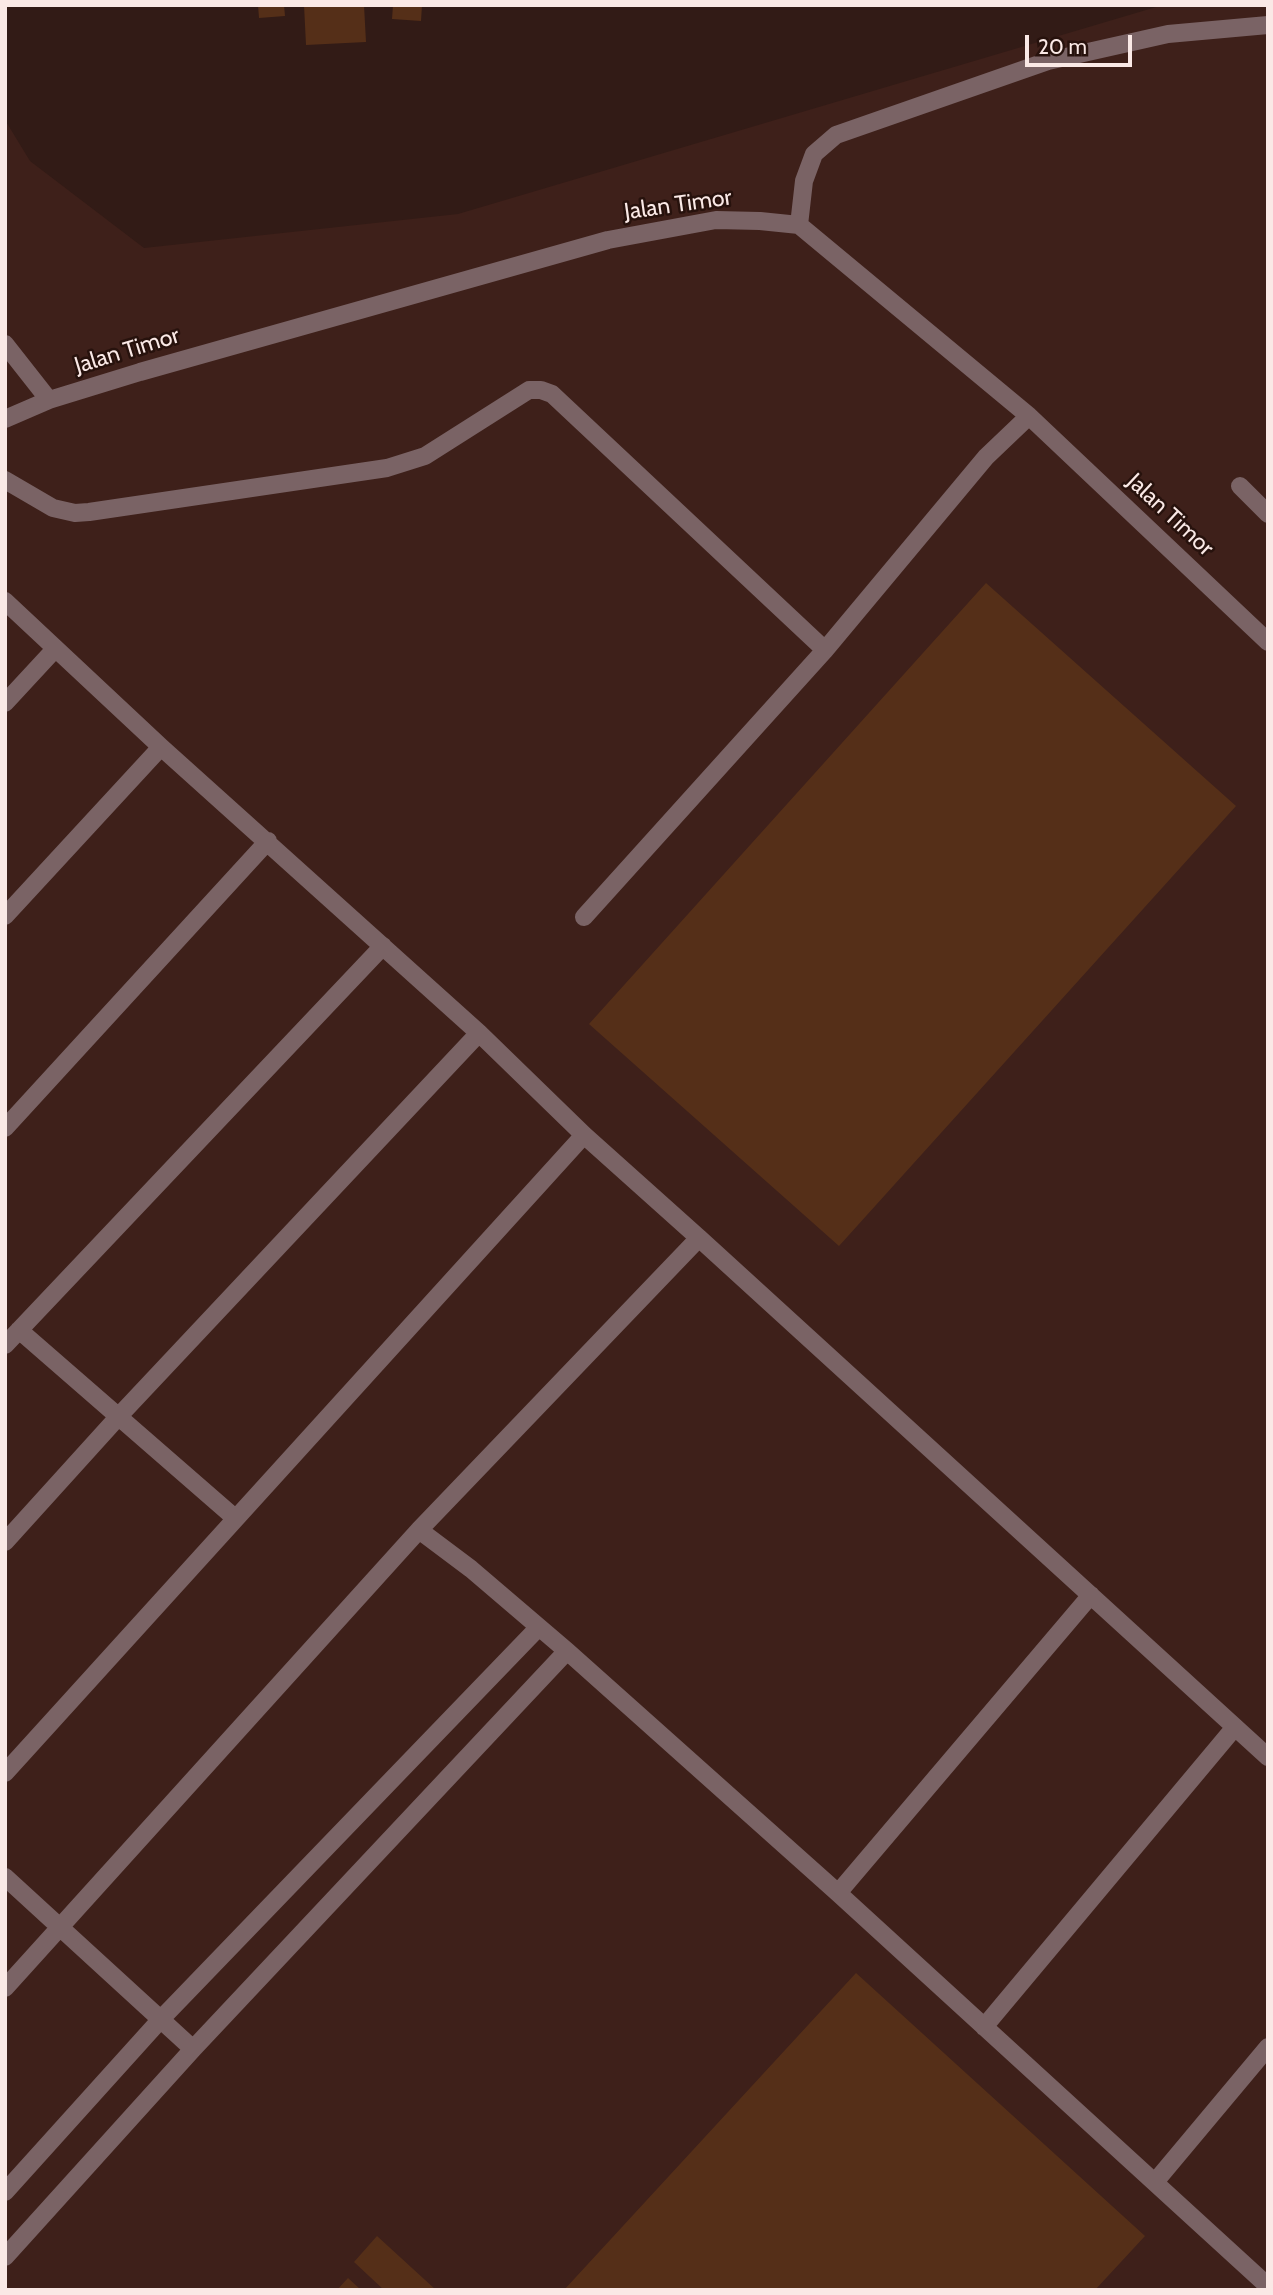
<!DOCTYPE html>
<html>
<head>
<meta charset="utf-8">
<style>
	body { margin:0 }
	#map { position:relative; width:1273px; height:2295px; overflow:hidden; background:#321b16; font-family:Cabin,sans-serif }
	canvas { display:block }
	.frame { position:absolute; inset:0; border:7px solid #fae9e6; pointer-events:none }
	.scale { position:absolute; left:1025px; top:35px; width:107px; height:32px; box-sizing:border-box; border:4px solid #fae9e6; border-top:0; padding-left:9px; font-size:21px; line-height:24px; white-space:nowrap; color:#fae9e6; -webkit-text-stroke:5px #27120d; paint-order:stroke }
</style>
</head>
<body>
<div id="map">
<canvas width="1273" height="2295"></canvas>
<div class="frame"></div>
<div class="scale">20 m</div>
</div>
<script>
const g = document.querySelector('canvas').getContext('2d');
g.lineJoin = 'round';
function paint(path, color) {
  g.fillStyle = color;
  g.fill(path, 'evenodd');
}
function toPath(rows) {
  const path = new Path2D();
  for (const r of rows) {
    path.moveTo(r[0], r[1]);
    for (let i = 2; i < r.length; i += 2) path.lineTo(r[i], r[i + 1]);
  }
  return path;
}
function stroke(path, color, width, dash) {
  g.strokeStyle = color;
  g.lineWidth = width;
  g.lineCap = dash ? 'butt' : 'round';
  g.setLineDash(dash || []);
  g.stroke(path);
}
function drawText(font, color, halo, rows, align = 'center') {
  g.font = font + ' Cabin,sans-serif';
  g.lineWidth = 5;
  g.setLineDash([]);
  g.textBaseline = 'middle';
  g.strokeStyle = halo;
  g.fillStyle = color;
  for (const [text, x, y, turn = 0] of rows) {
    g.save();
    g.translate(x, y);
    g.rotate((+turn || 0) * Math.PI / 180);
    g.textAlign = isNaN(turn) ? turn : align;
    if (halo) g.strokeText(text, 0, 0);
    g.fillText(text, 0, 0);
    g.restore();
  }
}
paint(toPath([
	[1163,5,1268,5,1268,2290,5,2290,5,120,30,161,144,248,458,214]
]), '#3e201a');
paint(toPath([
	[258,5,284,5,285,16,259,18],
	[304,5,364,5,366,42,306,45],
	[393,5,422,5,421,21,392,19],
	[986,583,1236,806,839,1246,589,1024],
	[856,1973,1145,2236,1095,2290,564,2290],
	[377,2236,436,2290,384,2290,354,2262],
	[348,2278,361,2290,337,2290]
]), '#552f18');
stroke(toPath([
	[799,225,804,181,814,154,836,135,1048,61,1168,34,1268,25],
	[5,344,49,400],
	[5,419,49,400,140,372,608,240,716,220,760,221,799,225,1029,416,1268,642],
	[5,480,53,508,75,513,89,512,387,468,425,456,529,390,541,390,552,394,825,650,986,457,1029,416],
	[1240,486,1268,514],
	[5,601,161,747,479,1033,584,1135,699,1238,419,1530,5,1988],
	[5,703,55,649],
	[5,916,161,747],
	[584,917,825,650],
	[5,1128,268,841],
	[699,1238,1268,1757],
	[19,1330,235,1518],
	[5,1345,383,946],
	[419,1530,471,1569,567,1651,838,1893,1268,2286],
	[5,1542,119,1416,479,1033],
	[5,1773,584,1135],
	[5,1877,193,2049],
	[838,1893,1091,1595],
	[984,2027,1235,1727],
	[1155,2182,1268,2047],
	[5,2192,161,2019,538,1628],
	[5,2257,193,2049,567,1651]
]), '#7a6365', 18);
drawText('23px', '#fae9e6', '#27120d', [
	["Jalan Timor",678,205,-8],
	["Jalan Timor",127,351,-17],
	["Jalan Timor",1170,515,43]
]);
</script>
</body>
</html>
